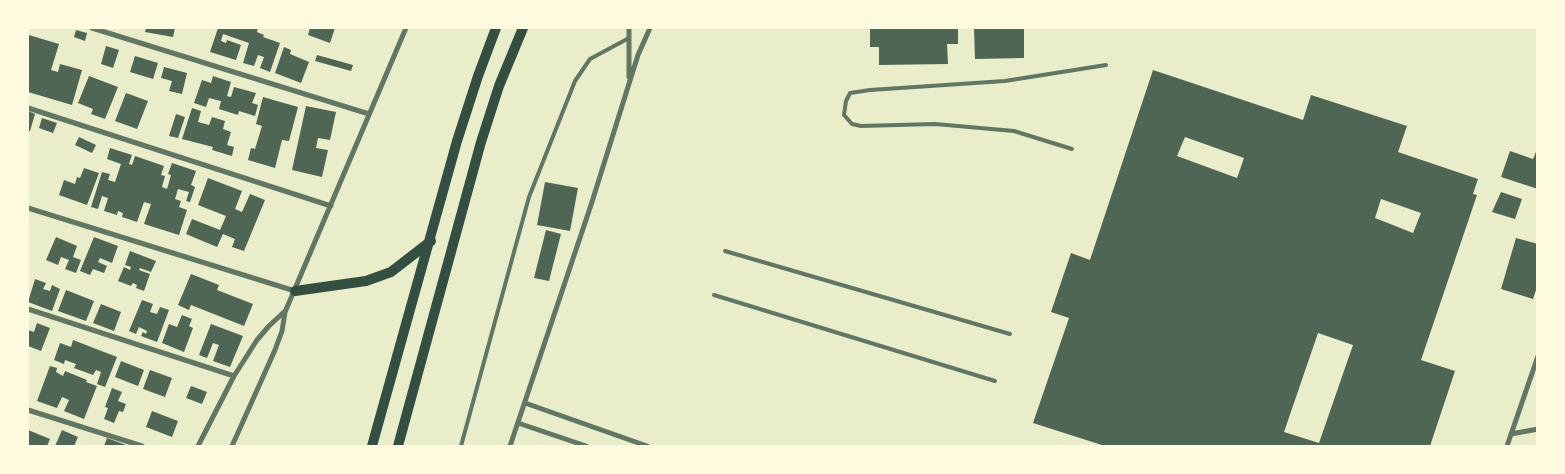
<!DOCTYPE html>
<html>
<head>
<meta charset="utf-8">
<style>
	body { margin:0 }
	#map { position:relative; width:1565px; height:474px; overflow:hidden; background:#e9edc9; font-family:"Alegreya Sans",sans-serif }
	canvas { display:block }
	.frame { position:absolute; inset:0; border:29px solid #fefae0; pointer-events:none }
</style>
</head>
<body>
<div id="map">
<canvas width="1565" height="474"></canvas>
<div class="frame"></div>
</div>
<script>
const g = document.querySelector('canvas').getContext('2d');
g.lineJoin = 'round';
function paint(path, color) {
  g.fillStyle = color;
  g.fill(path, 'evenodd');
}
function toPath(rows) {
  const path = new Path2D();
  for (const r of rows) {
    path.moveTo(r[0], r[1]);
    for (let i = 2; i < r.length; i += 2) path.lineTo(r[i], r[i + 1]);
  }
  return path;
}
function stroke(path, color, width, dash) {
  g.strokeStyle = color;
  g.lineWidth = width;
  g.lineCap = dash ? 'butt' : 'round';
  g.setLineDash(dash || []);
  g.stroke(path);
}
paint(toPath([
	[146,28,175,28,173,37,145,32],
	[218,28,239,29,258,28,257,32,264,35,263,37,280,43,270,72,260,68,264,57,258,55,254,66,243,63,249,43,223,34,221,41,226,43,227,40,241,45,236,60,210,52],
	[310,28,335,28,330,43,308,35],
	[870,28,958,28,958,44,947,44,948,64,879,65,879,47,870,47],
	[974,28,1024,28,1024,58,975,59],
	[76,30,87,33,85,41,74,37],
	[29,35,59,44,51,70,58,72,60,64,82,70,72,105,28,92,28,42],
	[106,46,119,50,113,68,101,64],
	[284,47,291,50,290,54,309,62,301,83,275,73],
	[317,55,353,65,351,71,315,61],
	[135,56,158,63,153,79,130,72],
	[164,67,187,73,182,94,169,91,172,81,161,78],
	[1153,70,1303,120,1311,95,1407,126,1398,152,1478,179,1473,194,1477,195,1421,360,1455,371,1430,446,1105,446,1033,423,1069,318,1051,312,1071,253,1090,260],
	[1185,137,1244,158,1237,178,1177,156],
	[1381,199,1421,213,1413,233,1375,218],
	[1318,333,1353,345,1319,443,1284,432],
	[89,76,118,87,105,119,91,114,93,109,78,103],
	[213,76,231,82,227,96,231,97,234,87,256,93,252,103,258,105,255,116,239,111,238,115,219,109,221,101,209,98,206,107,194,103,202,80,211,83],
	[126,93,148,101,137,129,115,121],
	[263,97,298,107,289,141,282,140,275,168,248,160,251,148,255,149,262,126,256,124],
	[306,106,336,112,330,140,318,138,316,148,328,150,322,177,292,170],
	[192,108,201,111,198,122,209,125,212,117,225,121,223,129,231,132,227,145,234,147,232,156,212,150,213,147,182,139],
	[28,111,35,114,30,131,28,131],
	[176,114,185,117,178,138,169,136],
	[42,118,57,123,53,133,39,128],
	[79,137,96,145,92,153,75,145],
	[1538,147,1538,189,1501,177,1510,151,1533,159],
	[110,148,132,155,129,164,132,165,135,156,164,166,161,175,165,176,162,187,167,189,171,175,168,174,172,163,196,171,191,185,195,187,190,202,186,201,189,192,178,189,175,199,181,201,179,207,187,210,179,235,144,224,151,204,144,202,137,222,122,217,123,213,118,211,117,215,104,211,108,198,102,196,98,209,91,207,102,172,110,174,108,180,115,182,121,164,107,159],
	[84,168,99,173,87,205,59,195,64,180,75,184,77,177,80,178],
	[208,178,242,191,235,209,242,212,250,194,265,200,244,251,232,247,235,239,223,234,217,247,186,234,192,219,220,230,226,216,198,205],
	[545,182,578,188,570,231,537,225],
	[1501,192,1522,199,1515,219,1492,212],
	[546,230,561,234,549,281,534,278],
	[56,237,77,246,73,257,81,260,76,273,65,269,69,260,61,257,58,265,46,260],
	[94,237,118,246,112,263,100,258,98,262,107,266,104,273,93,269,90,275,80,271],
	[1516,238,1538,244,1538,284,1533,299,1501,289],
	[130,251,156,261,151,272,140,268,139,270,150,274,144,291,136,288,137,285,133,283,131,286,118,281,124,267,130,270,131,267,125,265],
	[191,274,219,285,217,290,253,304,244,326,191,305,189,310,178,305],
	[35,279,46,283,43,289,50,291,52,285,60,289,52,311,28,302],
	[66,290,94,301,86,321,58,311],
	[142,300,153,304,150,312,157,314,160,307,169,310,157,342,141,336,143,332,146,334,147,331,139,327,136,334,129,331],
	[101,304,121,312,114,331,93,323],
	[182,315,192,319,189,326,193,328,184,352,162,343,169,324,177,327],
	[37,323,50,328,41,351,28,346,28,330,34,332],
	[211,324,243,336,230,367,213,361,219,345,213,343,207,358,199,355],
	[73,340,117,357,105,387,97,384,101,372,96,370,93,375,74,368,76,364,65,360,64,364,54,360,60,343,71,347],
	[121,361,144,370,138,386,115,377],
	[50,366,57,368,56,372,63,376,65,371,87,380,86,382,97,386,84,419,64,411,69,400,62,397,57,408,37,401],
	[150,370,172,378,165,397,143,389],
	[191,386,207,392,202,404,186,398],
	[112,388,122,392,118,401,126,404,123,412,119,411,114,423,104,419,108,408,105,407],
	[152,411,178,421,172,437,146,427],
	[28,430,50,439,47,446,28,446],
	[62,430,78,437,74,446,55,446],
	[107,438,129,446,104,446]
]), '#4f6655');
stroke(toPath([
	[1072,149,1014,131,935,124,861,126,852,124,844,115,846,101,850,93,870,90,1005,81,1106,65],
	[725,251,1010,334],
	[714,295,995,381],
	[461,446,529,197,575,81,590,59,629,38]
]), '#617663', 4);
stroke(toPath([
	[92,28,369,114],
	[629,28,629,77],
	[28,108,331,206],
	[28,208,295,291],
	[28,309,234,376],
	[525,403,647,446],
	[28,410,142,446],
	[518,423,586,446],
	[1511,434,1538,429],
	[198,446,234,376,257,340,269,326,284,312],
	[232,446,275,350,282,331,285,312,406,28],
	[510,446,591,205,638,55,650,28],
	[1507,446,1538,356]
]), '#617663', 5);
stroke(toPath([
	[295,291,366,281,391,272,431,241],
	[372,446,457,141,478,76,496,28],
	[398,446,481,142,499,86,523,28]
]), '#344e41', 10);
</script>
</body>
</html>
